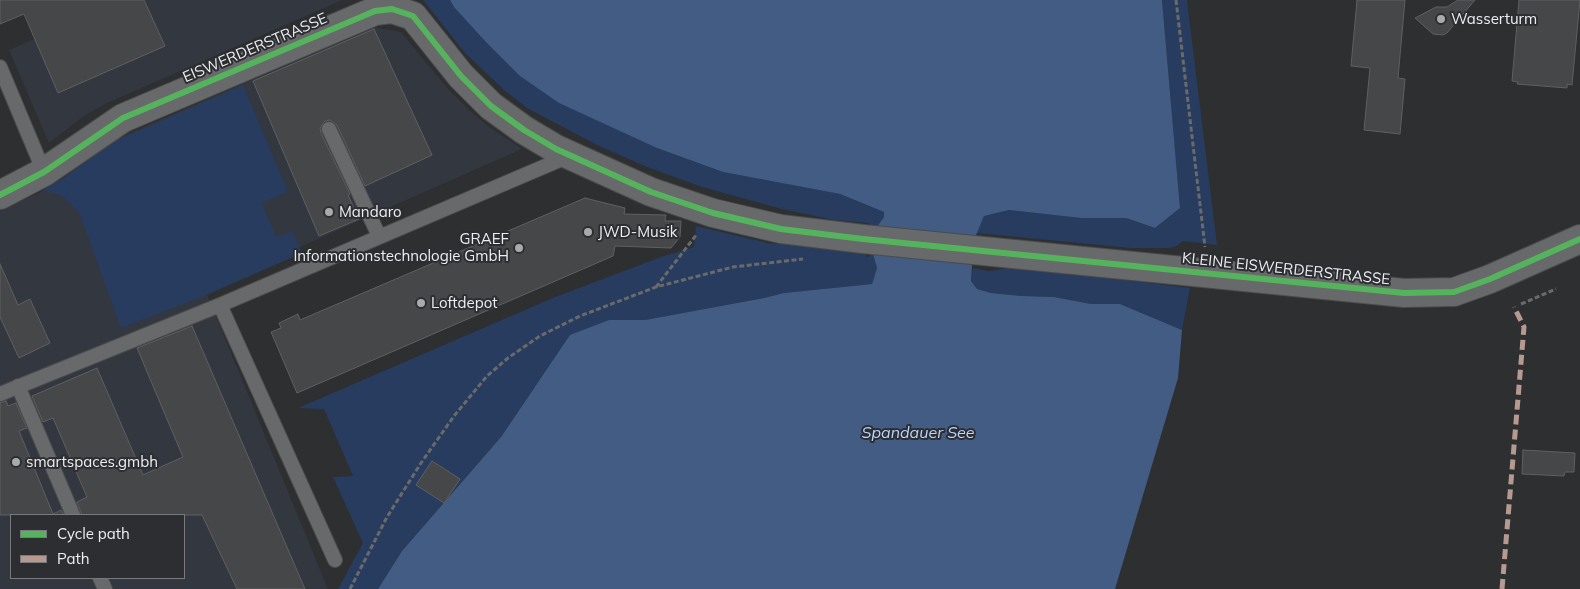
<!DOCTYPE html>
<html>
<head>
<meta charset="utf-8">
<style>
	body { margin:0 }
	#map { position:relative; width:1580px; height:589px; overflow:hidden; background:#2d2f31; font-family:Mulish,sans-serif }
	canvas { display:block }
	.legend { position:absolute; left:10px; top:514px; width:175px; height:65px; box-sizing:border-box; background:#2c2e32; border:1px solid #797a7e; margin:0; padding:6px 9px; list-style:none; font-size:15px; color:#ecedef }
	.legend li { display:flex; align-items:center; gap:10px; height:25px }
	.legend b { width:25px; border:1px solid #797a7e }
</style>
</head>
<body>
<div id="map">
<canvas width="1580" height="589"></canvas>
<ul class="legend">
<li><b style="height:6px;background:#56b35d"></b>Cycle path</li>
<li><b style="height:6px;background:#b69a8f"></b>Path</li>
</ul>
</div>
<script>
const g = document.querySelector('canvas').getContext('2d');
g.lineJoin = 'round';
function paint(path, color) {
  g.fillStyle = color;
  g.fill(path, 'evenodd');
}
function toPath(rows) {
  const path = new Path2D();
  for (const r of rows) {
    path.moveTo(r[0], r[1]);
    for (let i = 2; i < r.length; i += 2) path.lineTo(r[i], r[i + 1]);
  }
  return path;
}
function stroke(path, color, width, dash) {
  g.strokeStyle = color;
  g.lineWidth = width;
  g.lineCap = dash ? 'butt' : 'round';
  g.setLineDash(dash || []);
  g.stroke(path);
}
function drawText(font, color, halo, rows, align = 'center') {
  g.font = font + ' Mulish,sans-serif';
  g.lineWidth = 4;
  g.setLineDash([]);
  g.textBaseline = 'middle';
  g.strokeStyle = halo;
  g.fillStyle = color;
  for (const [text, x, y, turn = 0] of rows) {
    g.save();
    g.translate(x, y);
    g.rotate((+turn || 0) * Math.PI / 180);
    g.textAlign = isNaN(turn) ? turn : align;
    if (halo) g.strokeText(text, 0, 0);
    g.fillText(text, 0, 0);
    g.restore();
  }
}
paint(toPath([
	[123,0,342,0,105,104,84,116,49,143,9,50],
	[372,27,401,32,449,90,470,111,492,129,522,149,241,273,204,287,328,589,0,589,0,210,37,194,62,179,113,142,130,133],
	[11,515,184,515,184,578,11,578]
]), '#33373f');
paint(toPath([
	[423,0,450,0,454,7,657,148,723,172,840,194,884,212,884,217,876,228,868,223,834,220,782,209,702,187,647,167,597,145,527,108,504,90,465,53],
	[1162,0,1187,0,1217,245,1183,241,1177,246,1168,248,1131,248,976,233,984,216,1009,210,1081,218,1126,218,1155,228,1180,208],
	[243,85,288,192,262,203,276,237,292,231,302,253,204,296,121,328,79,212,62,196,43,190,62,179,113,142],
	[696,226,768,243,866,251,866,257,873,254,877,268,872,284,784,293,764,298,645,320,609,320,534,388,501,437,402,551,378,589,338,589,363,543,333,477,353,476,324,409,298,408,555,297,661,257,694,247],
	[1014,267,1190,288,1182,330,1120,304,1091,304,1054,297,1021,296,991,293,977,289,971,281,973,268,989,271]
]), '#273c5e');
paint(toPath([
	[450,0,1162,0,1180,208,1155,228,1126,218,1081,218,1009,210,984,216,974,240,971,281,977,289,991,293,1021,296,1054,297,1091,304,1120,304,1182,330,1178,378,1115,589,378,589,402,551,501,437,570,335,609,320,645,320,764,298,784,293,872,284,877,268,873,254,876,228,884,217,884,212,840,194,723,172,657,148,559,103,520,76,485,41,454,7]
]), '#425c84');
const building = toPath([
	[0,0,144,0,165,46,58,93,24,14,0,24,0,0],
	[1357,0,1405,0,1398,78,1405,79,1400,134,1364,130,1370,68,1351,66,1357,0],
	[1458,0,1475,0,1447,33,1443,35,1433,34,1415,18,1436,7,1447,7,1458,0],
	[1519,0,1580,0,1572,85,1567,84,1567,88,1517,84,1518,82,1512,81,1519,0],
	[374,29,432,155,365,186,337,125,330,120,325,121,320,128,321,133,350,194,348,195,359,219,319,236,253,81,374,29],
	[585,198,625,208,624,214,666,215,665,221,681,221,680,237,671,248,615,246,613,256,297,393,271,332,281,328,279,323,298,314,300,320,585,198],
	[0,264,18,305,30,299,50,343,19,358,0,317,0,264],
	[192,326,305,589,237,589,202,515,82,515,77,502,87,497,53,418,43,422,32,396,97,368,143,475,183,457,137,348,192,326],
	[6,401,8,406,16,403,27,428,19,431,53,514,61,510,64,515,0,515,0,403,6,401],
	[1523,450,1575,453,1574,472,1565,472,1564,476,1522,474,1523,450],
	[432,461,460,479,444,503,416,485,432,461]
]);
paint(building, '#454748');
stroke(building, '#5e6062', 1);
const lane = toPath([
	[0,67,44,172],
	[329,129,379,236],
	[220,305,335,560],
	[18,386,73,515],
	[0,394,220,305,569,156],
	[100,578,105,589]
]);
const secondary = toPath([
	[0,195,44,172,123,118,375,11,392,9,413,16,461,76,491,106,524,130,556,149,651,192,713,213,781,229,863,239,1404,293,1454,292,1490,279,1580,239]
]);
stroke(lane, '#4a4b4c', 16);
stroke(secondary, '#4a4b4c', 30);
stroke(toPath([
	[1176,0,1205,247],
	[656,287,697,234],
	[1521,304,1556,289],
	[350,589,387,517,421,463,454,416,487,376,508,358,540,336,580,316,656,287,733,267,803,259]
]), '#696a6c', 3, [5, 2.5]);
stroke(lane, '#68696a', 14);
stroke(secondary, '#68696a', 28);
stroke(toPath([
	[1502,589,1524,327,1514,307]
]), '#b69a8f', 5, [10, 5]);
stroke(toPath([
	[0,195,44,172,123,118,375,11,392,9,413,16,461,76,491,106,524,130,556,149,651,192,713,213,781,229,863,239,1404,293,1454,292,1490,279,1580,239]
]), '#56b35d', 6);
for (const [x, y, r, color] of [
	[1441,19,5,"#a9aaac"],
	[329,212,5,"#a9aaac"],
	[588,232,5,"#a9aaac"],
	[519,248,5,"#a9aaac"],
	[421,303,5,"#a9aaac"],
	[16,462,5,"#a9aaac"]
]) {
  const dot = new Path2D();
  dot.arc(x, y, r, 0, 2 * Math.PI);
  g.fillStyle = color;
  g.fill(dot);
  stroke(dot, '#2c2e32', 2);
}
drawText('15px', '#ecedef', '#2c2e32', [
	["Wasserturm",1451,19],
	["Mandaro",339,212],
	["JWD-Musik",598,232],
	["GRAEF",509,239,"right"],
	["Informationstechnologie GmbH",509,256,"right"],
	["Loftdepot",431,303],
	["smartspaces.gmbh",26,462]
], 'left');
drawText('15px', '#ecedef', '#2c2e32', [
	["EISWERDERSTRASSE",255,48,-23],
	["KLEINE EISWERDERSTRASSE",1286,269,6]
]);
drawText('italic 16px', '#bad5fe', '#2c2e32', [
	["Spandauer See",918,433]
]);
</script>
</body>
</html>
